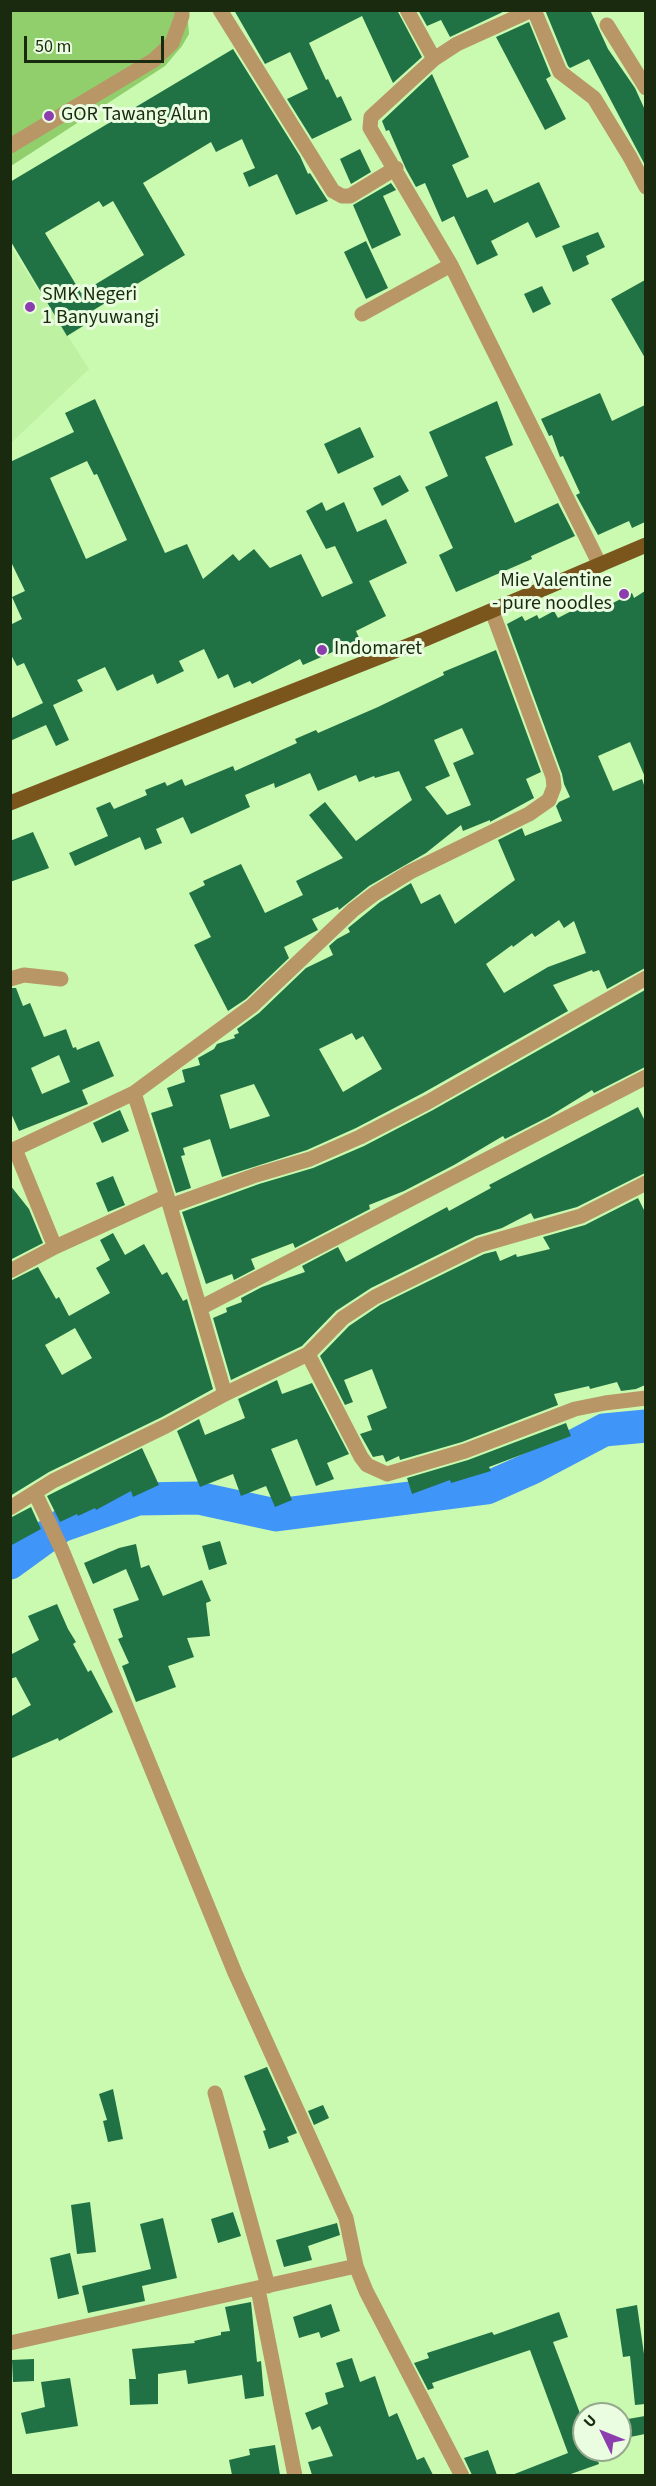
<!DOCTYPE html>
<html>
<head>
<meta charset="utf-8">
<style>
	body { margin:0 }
	#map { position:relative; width:656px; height:2486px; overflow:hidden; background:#caf9b0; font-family:"Source Sans 3",sans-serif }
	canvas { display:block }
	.frame { position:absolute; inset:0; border:12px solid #192a0e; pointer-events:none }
	.north { position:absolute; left:572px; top:2402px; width:60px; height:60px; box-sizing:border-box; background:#eafde0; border:2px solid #96a98c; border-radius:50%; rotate:313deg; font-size:16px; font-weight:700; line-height:24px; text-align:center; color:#192a0e }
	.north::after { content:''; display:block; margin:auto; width:21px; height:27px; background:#8d3eae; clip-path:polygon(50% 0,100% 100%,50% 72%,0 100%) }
	.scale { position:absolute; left:24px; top:36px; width:140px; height:27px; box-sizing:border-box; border:3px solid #192a0e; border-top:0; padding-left:8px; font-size:18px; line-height:21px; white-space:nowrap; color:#192a0e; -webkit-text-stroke:4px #eafde0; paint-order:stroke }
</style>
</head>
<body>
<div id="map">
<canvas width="656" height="2486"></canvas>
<div class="frame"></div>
<div class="north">U</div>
<div class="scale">50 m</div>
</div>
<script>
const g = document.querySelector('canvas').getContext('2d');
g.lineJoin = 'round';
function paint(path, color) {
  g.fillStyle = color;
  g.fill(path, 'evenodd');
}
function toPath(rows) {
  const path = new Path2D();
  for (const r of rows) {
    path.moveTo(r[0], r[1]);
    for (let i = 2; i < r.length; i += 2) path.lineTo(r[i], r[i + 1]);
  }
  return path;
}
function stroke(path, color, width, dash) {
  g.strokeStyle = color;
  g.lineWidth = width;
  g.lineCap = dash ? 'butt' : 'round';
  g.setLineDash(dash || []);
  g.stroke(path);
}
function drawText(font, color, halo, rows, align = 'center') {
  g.font = font + ' "Source Sans 3",sans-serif';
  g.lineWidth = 6;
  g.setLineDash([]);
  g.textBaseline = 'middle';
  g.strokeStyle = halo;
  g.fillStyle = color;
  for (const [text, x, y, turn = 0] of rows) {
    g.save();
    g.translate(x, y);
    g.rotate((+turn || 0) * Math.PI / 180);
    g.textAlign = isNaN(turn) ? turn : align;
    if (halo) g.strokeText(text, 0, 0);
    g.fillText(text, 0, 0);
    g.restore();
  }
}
paint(toPath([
	[10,246,89,369,11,443,10,443]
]), '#bef1a1');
paint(toPath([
	[10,11,184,11,188,21,189,34,182,46,165,66,11,166]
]), '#91ce6c');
stroke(toPath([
	[10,1563,61,1526,138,1499,198,1498,276,1515,487,1488,532,1468,604,1430,646,1426]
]), '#4095f9', 33);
paint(toPath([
	[234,10,397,10,422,57,393,83,362,16,309,43,326,80,328,79,337,98,341,96,352,120,312,139,287,99,308,89,290,52,265,64],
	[418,10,507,10,450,37,441,20,427,26],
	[545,10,590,10,608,49,635,88,645,110,645,165,589,59,570,68,568,66],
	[529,22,551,76,546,79,566,119,545,130,496,37],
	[233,49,300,156,308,174,310,173,328,201,296,215,277,174,249,187,243,173,255,168,242,139,216,152,211,142,143,183,185,255,92,311,96,318,67,336,10,240,10,182],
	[99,201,103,207,113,201,144,255,81,293,45,233],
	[432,74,469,157,452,165,467,198,487,189,494,203,539,182,560,227,536,238,528,222,491,241,498,255,477,265,454,216,442,222,425,183,416,187,406,169,389,130,386,131,382,121],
	[360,149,371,172,351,184,340,159],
	[391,183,396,190,383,196,401,235,372,249,353,205],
	[598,232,605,247,586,256,589,264,573,272,562,246],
	[366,241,388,288,366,299,344,252],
	[645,280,645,358,611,299],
	[542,286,551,304,533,313,524,294],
	[600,393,612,421,645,405,645,522,632,528,629,521,598,535,576,495,580,493,563,456,560,457,552,435,549,436,541,419],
	[95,399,165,553,187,544,203,579,233,554,239,561,254,549,270,568,301,554,322,597,353,583,335,546,326,549,306,511,322,502,326,511,344,502,357,532,386,519,407,563,369,581,386,616,356,631,360,640,303,665,300,659,252,684,250,681,234,688,228,674,218,679,204,649,179,661,184,671,157,684,153,674,117,691,105,667,77,680,83,691,53,705,69,740,56,746,46,725,10,741,10,719,43,703,24,663,17,666,10,653,10,625,22,619,12,597,25,591,10,560,10,462,74,432,65,413],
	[87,461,94,475,97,474,127,540,86,559,50,478],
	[497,401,513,445,485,457,515,523,558,503,575,536,531,556,532,559,456,592,439,555,453,548,425,487,448,476,429,432],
	[360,427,374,457,338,474,324,444],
	[400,475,409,491,382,506,373,488],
	[645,591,645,777,630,742,598,756,613,791,642,779,645,788,645,968,607,989,599,970,593,972,592,970,553,985,568,1011,423,1093,356,1128,307,1150,222,1177,210,1139,183,1148,185,1155,181,1156,191,1188,176,1193,151,1113,173,1106,167,1088,185,1082,182,1070,200,1065,198,1058,214,1049,217,1044,235,1038,234,1035,239,1033,237,1029,259,1013,306,968,333,955,329,946,337,939,350,932,348,928,380,902,411,883,421,904,440,894,455,924,515,880,498,840,522,828,525,836,562,821,556,806,559,802,570,797,564,784,562,774,507,624,522,616,525,621,537,615,539,619,554,611,558,618,583,605,586,611,611,598,613,603,632,593,634,598],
	[559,920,564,928,574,921,586,953,548,967,504,993,486,964,512,945,513,947,532,933,535,937],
	[352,1033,356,1040,363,1036,382,1069,343,1092,319,1049],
	[254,1084,270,1116,230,1129,220,1095],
	[496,650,541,772,526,779,534,798,490,822,490,820,463,831,461,825,426,853,369,886,339,910,338,907,312,919,318,930,284,947,289,958,246,999,228,1011,194,945,211,937,189,893,205,885,203,881,241,864,265,913,303,895,296,881,343,858,309,815,325,802,356,841,412,800,399,771,375,778,374,776,359,782,356,775,318,791,310,773,275,788,274,783,245,795,250,807,191,834,183,817,156,829,162,843,145,850,140,837,75,866,69,853,108,836,96,808,110,802,114,809,147,795,145,790,165,782,167,786,182,779,185,786,233,766,235,771,297,743,295,739,316,730,318,733,378,707,444,675,443,672],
	[462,728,474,754,453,763,471,805,447,815,425,787,450,776,434,740],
	[33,832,49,868,10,882,10,841],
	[10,988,16,988,23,1006,30,1003,44,1037,66,1029,73,1048,76,1047,77,1050,99,1041,114,1076,82,1090,88,1104,19,1131,10,1111],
	[59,1055,70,1082,42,1094,31,1068],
	[645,990,645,1067,594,1093,592,1090,550,1116,505,1139,503,1136,454,1165,404,1191,369,1205,370,1209,295,1248,293,1243,251,1259,255,1269,234,1280,232,1274,206,1284,182,1212,259,1184,313,1168,364,1146,433,1110],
	[638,1107,645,1121,645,1173,577,1207,534,1219,531,1213,502,1228,476,1236,371,1288,336,1311,302,1346,231,1380,213,1318,227,1312,226,1308,242,1302,241,1298,262,1287,305,1272,302,1266,338,1247,346,1262,447,1207,449,1211,491,1188,489,1185],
	[120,1110,129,1131,102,1143,93,1123],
	[113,1176,125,1205,108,1212,96,1183],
	[10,1185,29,1209,43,1243,10,1260],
	[638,1198,645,1212,645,1385,636,1389,621,1391,617,1382,590,1389,589,1386,554,1394,558,1405,462,1442,400,1460,399,1456,386,1462,383,1455,373,1457,360,1434,372,1430,367,1416,387,1408,372,1369,344,1380,353,1402,345,1405,320,1356,349,1326,380,1305,484,1254,496,1251,500,1261,516,1254,517,1257,550,1249,543,1237,585,1225],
	[113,1233,125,1255,144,1244,162,1275,167,1272,183,1301,187,1299,213,1389,162,1417,49,1472,10,1496,10,1281,38,1267,56,1299,59,1297,69,1316,110,1293,96,1268,110,1260,100,1240],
	[75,1328,92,1358,62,1375,45,1345],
	[277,1380,282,1394,312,1383,349,1454,327,1463,334,1479,316,1486,297,1439,271,1449,292,1500,275,1507,266,1486,241,1496,233,1474,200,1487,177,1431,199,1419,205,1435,245,1418,238,1399],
	[566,1423,571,1436,489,1467,491,1471,451,1483,450,1480,412,1494,407,1478,468,1460],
	[142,1448,159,1485,133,1497,131,1491,96,1510,95,1508,78,1516,77,1514,60,1522,47,1496],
	[31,1507,41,1529,10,1546,10,1518],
	[220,1541,227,1564,209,1570,202,1546],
	[136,1544,141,1568,149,1565,163,1596,202,1580,211,1601,206,1603,210,1636,187,1638,194,1657,168,1666,176,1687,136,1702,122,1666,129,1663,118,1639,123,1637,113,1609,139,1600,126,1569,93,1584,84,1563,119,1548],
	[57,1604,68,1629,76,1642,73,1644,88,1672,91,1670,113,1712,59,1741,58,1738,10,1759,10,1717,31,1705,16,1677,10,1679,10,1655,39,1640,28,1616],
	[267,2067,297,2133,287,2137,289,2142,269,2149,263,2131,266,2130,244,2076],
	[113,2089,123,2139,108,2142,103,2121,107,2120,99,2094],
	[323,2105,329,2118,314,2125,308,2111],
	[90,2202,96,2252,77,2254,71,2205],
	[233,2212,241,2236,218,2243,211,2219],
	[163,2218,177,2278,142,2286,145,2301,88,2313,82,2286,151,2269,140,2224],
	[337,2223,340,2235,308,2246,312,2260,284,2267,276,2240],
	[70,2253,79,2294,58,2299,50,2258],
	[251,2302,257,2362,261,2361,264,2396,245,2399,242,2375,188,2384,186,2370,158,2374,158,2404,130,2405,129,2379,136,2379,132,2349,195,2343,194,2341,221,2335,221,2332,230,2331,225,2307],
	[331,2304,340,2331,321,2338,319,2332,299,2338,293,2317],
	[637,2305,645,2361,645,2404,635,2405,630,2356,623,2357,616,2309],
	[559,2312,568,2337,553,2342,584,2424,584,2450,594,2450,599,2464,568,2475,512,2475,568,2453,530,2350,432,2383,434,2388,428,2390,414,2363,429,2358,427,2353,492,2332,494,2335],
	[352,2358,360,2382,375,2376,389,2417,397,2413,417,2460,424,2457,433,2475,312,2475,308,2462,333,2456,320,2426,312,2430,305,2413,328,2404,325,2393,344,2387,336,2363],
	[34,2359,34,2381,13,2382,12,2360],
	[70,2378,78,2426,26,2434,21,2413,45,2407,41,2382],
	[645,2416,645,2434,630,2437,628,2419],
	[275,2445,280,2475,232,2475,229,2460,250,2455,249,2449],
	[488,2450,497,2475,472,2475,464,2458]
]), '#207245');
stroke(toPath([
	[220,10,333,191,342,196,350,196,396,168],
	[407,10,434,59],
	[532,10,457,44,434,59,371,117,370,128,451,265,600,565],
	[534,10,560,72,594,98,630,157,646,187],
	[607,25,646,88],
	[10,146,154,60,172,43,182,16,182,10],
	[362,314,451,265],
	[10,979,24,975,61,979],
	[170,1206,256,1175,310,1159,360,1137,428,1102,646,978],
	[55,1247,167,1196],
	[10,1271,55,1247,15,1149,134,1093],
	[200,1308,646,1077],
	[308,1354,361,1457,367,1465,387,1474,465,1451,575,1409,605,1403,646,1398],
	[225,1394,167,1196,134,1093,252,1006,353,910,374,894,410,872,529,814,549,800,554,787,553,777,492,611],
	[35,1493,62,1550,235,1973,346,2218,356,2266],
	[10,1508,53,1481,166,1426,225,1394,308,1354,343,1318,375,1297,480,1245,581,1216,646,1183],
	[215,2093,268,2286],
	[258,2289,295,2476],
	[10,2343,356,2266,366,2291,462,2476]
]), '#b99666', 15);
stroke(toPath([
	[10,803,425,639,646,545]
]), '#7a561d', 15);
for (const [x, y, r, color] of [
	[49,116,6,"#8d3eae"],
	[30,307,6,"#8d3eae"],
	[624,594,6,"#8d3eae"],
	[322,650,6,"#8d3eae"]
]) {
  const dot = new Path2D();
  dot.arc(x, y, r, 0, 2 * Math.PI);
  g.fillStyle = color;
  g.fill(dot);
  stroke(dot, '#eafde0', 2);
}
drawText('20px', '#192a0e', '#eafde0', [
	["GOR Tawang Alun",61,116],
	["SMK Negeri",42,296],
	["1 Banyuwangi",42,319],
	["Mie Valentine",612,582,"right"],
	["- pure noodles",612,605,"right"],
	["Indomaret",334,650]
], 'left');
</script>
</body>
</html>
